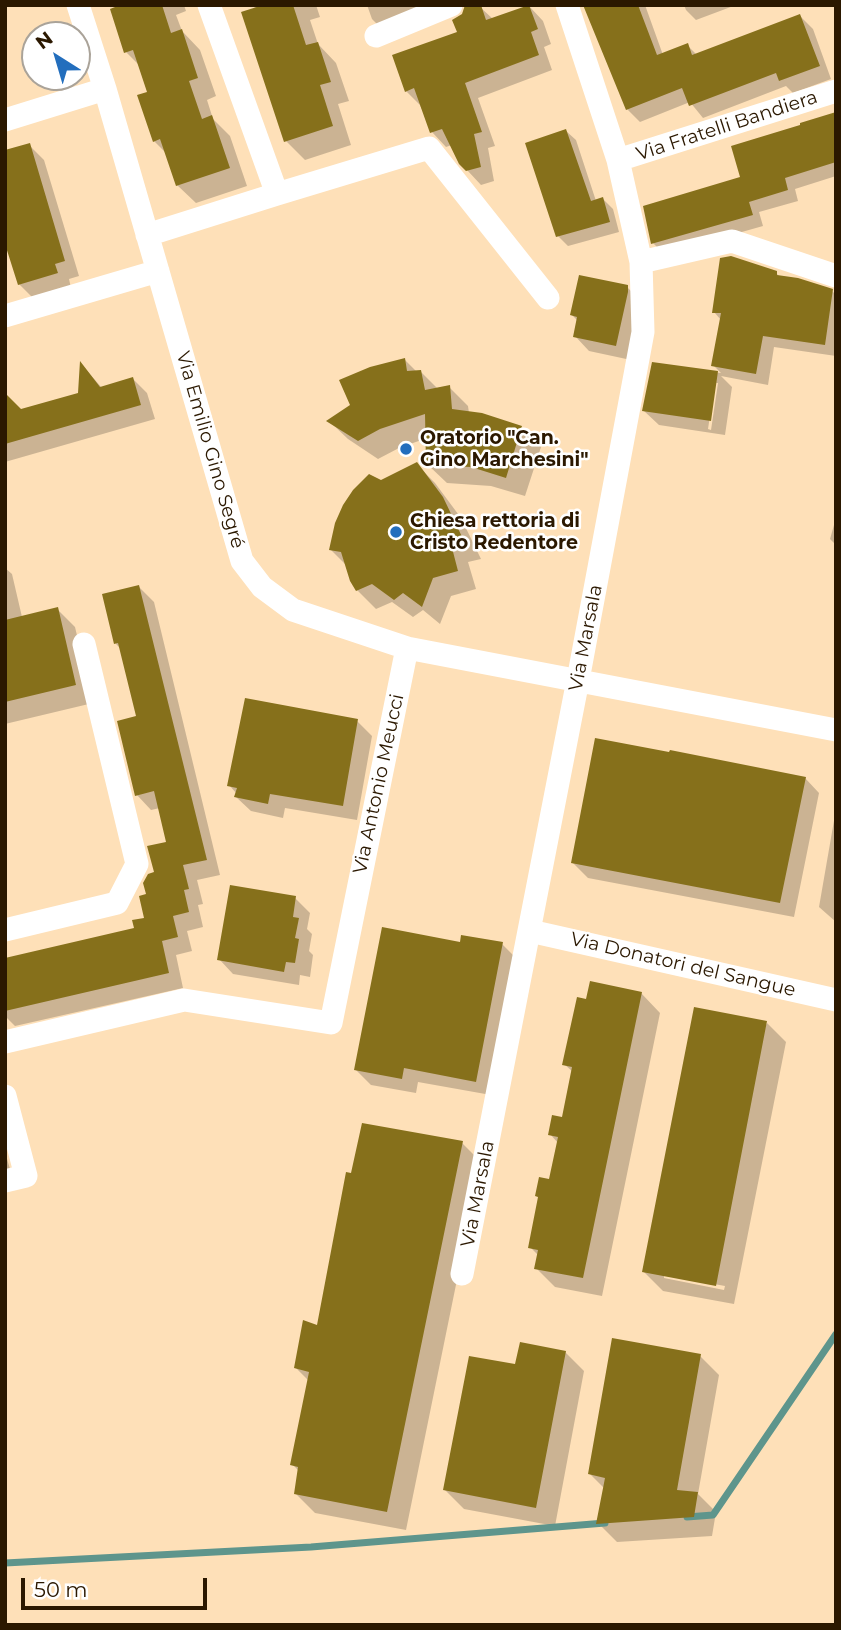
<!DOCTYPE html>
<html>
<head>
<meta charset="utf-8">
<style>
	body { margin:0 }
	#map { position:relative; width:841px; height:1630px; overflow:hidden; background:#fee0b8; font-family:Montserrat,sans-serif }
	canvas { display:block }
	.frame { position:absolute; inset:0; border:7px solid #2b1800; pointer-events:none }
	.north { position:absolute; left:21px; top:21px; width:70px; height:70px; box-sizing:border-box; background:#fff; border:2px solid #aaa399; border-radius:50%; rotate:323deg; font-size:19px; font-weight:700; line-height:28px; text-align:center; color:#2b1800 }
	.north::after { content:''; display:block; margin:auto; width:24px; height:32px; background:#236ebd; clip-path:polygon(50% 0,100% 100%,50% 72%,0 100%) }
	.scale { position:absolute; left:21px; top:1578px; width:186px; height:32px; box-sizing:border-box; border:4px solid #2b1800; border-top:0; padding-left:9px; font-size:21px; line-height:24px; white-space:nowrap; color:#2b1800; -webkit-text-stroke:5px #fff; paint-order:stroke }
</style>
</head>
<body>
<div id="map">
<canvas width="841" height="1630"></canvas>
<div class="frame"></div>
<div class="north">N</div>
<div class="scale">50 m</div>
</div>
<script>
const g = document.querySelector('canvas').getContext('2d');
g.lineJoin = 'round';
function paint(path, color) {
  g.fillStyle = color;
  g.fill(path, 'evenodd');
}
function toPath(rows) {
  const path = new Path2D();
  for (const r of rows) {
    path.moveTo(r[0], r[1]);
    for (let i = 2; i < r.length; i += 2) path.lineTo(r[i], r[i + 1]);
  }
  return path;
}
function stroke(path, color, width, dash) {
  g.strokeStyle = color;
  g.lineWidth = width;
  g.lineCap = dash ? 'butt' : 'round';
  g.setLineDash(dash || []);
  g.stroke(path);
}
function drawText(font, color, halo, rows, align = 'center') {
  g.font = font + ' Montserrat,sans-serif';
  g.lineWidth = 5;
  g.setLineDash([]);
  g.textBaseline = 'middle';
  g.strokeStyle = halo;
  g.fillStyle = color;
  for (const [text, x, y, turn = 0] of rows) {
    g.save();
    g.translate(x, y);
    g.rotate((+turn || 0) * Math.PI / 180);
    g.textAlign = isNaN(turn) ? turn : align;
    if (halo) g.strokeText(text, 0, 0);
    g.fillText(text, 0, 0);
    g.restore();
  }
}
paint(toPath([
	[120,5,184,5,186,11,176,15,182,31,200,50,216,96,207,100,213,119,230,136,247,186,196,203,177,185,166,153,154,141,149,93,140,66,126,52],
	[254,5,316,5,320,17,310,20,318,44,336,63,349,101,338,104,351,145,305,160,286,141],
	[367,5,423,5,385,32,372,19],
	[585,5,645,5,663,55,687,45,697,55,800,16,813,29,831,79,793,93,786,86,703,118,690,102,640,122,627,109],
	[684,5,736,5,696,20,686,10],
	[529,6,543,21,551,44,544,47,552,70,478,98,495,146,488,148,494,181,481,185,467,170,452,145,446,147,432,132,420,105,406,91,459,33,480,7,493,19],
	[836,114,836,176,795,189,798,201,759,212,763,226,664,254,653,243,742,178],
	[566,131,576,140,596,201,603,199,613,209,619,232,568,246,558,236],
	[29,145,44,160,79,276,69,279,71,288,34,299,19,284],
	[776,273,781,278,832,291,836,295,836,356,774,347,768,385,721,376,732,387,725,435,659,425,644,411,653,364,721,373,713,365,721,320,714,312],
	[715,383,718,383,711,430,708,429],
	[627,287,642,302,631,360,589,351,575,336,578,321,572,315],
	[405,360,417,372,421,372,438,389,449,387,468,406,469,413,521,428,541,447,525,496,491,486,447,483,427,464,427,438,399,448,378,459,348,439,329,421,352,406],
	[82,365,102,388,133,379,147,393,155,419,5,462,5,395,21,411,80,394],
	[416,464,435,483,461,518,481,559,468,562,476,589,451,596,440,624,423,610,413,617,392,602,376,609,357,590,347,566,331,550,381,482],
	[836,518,836,545,830,539],
	[5,568,12,574,22,617,57,609,75,627,93,703,5,724],
	[139,587,154,602,220,875,197,880,203,904,198,905,203,927,187,931,192,951,176,955,183,988,15,1026,5,1016,5,960,136,930,146,919,148,896,168,843,160,808,151,810,137,795,138,717,121,649,116,644],
	[357,721,372,736,357,820,285,808,283,818,251,811,236,797,237,794,229,785],
	[805,778,819,793,794,917,588,878,573,863],
	[836,809,836,922,819,907],
	[295,898,310,913,307,929,312,934,309,951,313,955,310,977,300,975,299,985,233,974,219,959],
	[461,944,502,944,517,959,491,1095,418,1082,416,1093,371,1085,356,1070],
	[641,993,660,1013,602,1296,555,1287,536,1268,538,1255,530,1247,550,1181,558,1143,550,1134,563,1119,573,1072,564,1064,587,1001],
	[767,1023,786,1042,734,1304,663,1291,644,1272],
	[664,1275,725,1286,724,1290,664,1278],
	[462,1143,481,1162,406,1530,315,1513,296,1494,299,1471,292,1464,309,1381,296,1368,318,1327,353,1175],
	[5,1152,10,1169,5,1170],
	[565,1352,584,1371,555,1526,464,1509,445,1490],
	[700,1356,719,1375,698,1494,716,1512,712,1536,617,1542,598,1523,605,1489,590,1474]
]), '#0003');
stroke(toPath([
	[687,1517,713,1515,836,1334],
	[5,1563,311,1547,605,1523]
]), '#5e958c', 7);
paint(toPath([
	[120,5,162,5,171,33,182,29,198,78,189,81,202,119,212,115,230,168,176,186,160,139,153,142,137,95,147,92,133,50,124,53,110,9],
	[263,5,293,5,306,45,318,42,331,82,320,85,333,126,284,142,241,12],
	[465,5,481,5,486,20,529,5,538,29,531,32,539,55,465,83,482,132,474,134,481,167,466,171,459,164,442,129,430,133,414,88,405,92,392,55,457,32,452,20,462,14],
	[583,5,638,5,657,55,688,43,692,55,800,14,820,66,779,81,776,73,689,106,682,88,626,110],
	[836,112,836,162,785,178,788,190,749,202,753,215,651,244,643,206,740,177,731,146,800,125,800,123],
	[566,129,591,201,603,197,610,222,556,237,525,143],
	[30,143,65,261,55,264,58,273,18,285,5,244,5,150],
	[731,256,777,271,777,275,798,278,833,289,825,345,763,336,756,374,711,366,721,313,712,313,720,258],
	[579,275,628,285,628,292,616,346,573,337,577,317,570,315],
	[405,358,407,371,421,370,425,390,450,385,452,409,482,413,522,426,506,478,471,467,426,465,425,414,380,429,358,441,326,421,350,405,339,380,370,367],
	[80,361,100,387,133,377,141,405,5,444,5,393,21,409,78,393],
	[652,362,718,371,711,421,642,411],
	[417,462,443,497,464,541,451,544,458,571,433,578,422,607,403,593,394,600,372,584,356,591,350,581,341,552,329,550,335,523,343,505,353,490,369,474,381,480],
	[139,585,207,860,183,865,189,889,184,890,189,912,173,916,178,937,162,941,169,973,5,1011,5,958,134,928,132,920,144,918,139,896,146,894,143,883,148,874,154,872,147,846,166,842,154,791,135,796,117,721,136,716,118,643,114,644,102,594],
	[58,607,76,685,5,702,5,620],
	[245,698,358,719,343,806,270,794,268,804,234,797,237,788,227,786],
	[595,738,669,752,670,750,806,777,780,903,571,863],
	[230,885,296,896,293,917,299,918,295,938,299,939,295,963,286,962,284,972,217,960],
	[382,927,460,942,461,935,503,942,476,1082,404,1068,402,1079,354,1070],
	[590,981,642,992,583,1278,534,1269,538,1250,528,1248,538,1197,535,1196,539,1177,549,1179,558,1137,548,1135,552,1115,562,1117,572,1067,562,1065,577,997,586,999],
	[694,1007,767,1021,716,1286,642,1272],
	[362,1123,463,1141,387,1512,294,1494,298,1467,290,1465,309,1372,294,1368,303,1320,317,1325,346,1172,351,1173],
	[612,1338,701,1354,677,1490,698,1492,694,1517,596,1524,605,1478,588,1474],
	[520,1342,566,1351,536,1508,443,1490,469,1356,515,1364]
]), '#86701b');
stroke(toPath([
	[78,5,105,89,242,561,262,587,293,610,407,648],
	[209,5,277,194],
	[376,36,451,5],
	[5,120,105,89],
	[618,160,836,91],
	[147,235,277,194,429,148,548,298],
	[641,262,732,241,836,276],
	[5,316,158,271],
	[5,930,117,903,137,864,84,644],
	[530,931,836,1000],
	[5,1042,184,1000,331,1023,407,648,836,730],
	[5,1096,26,1176,5,1181],
	[462,1274,578,680,643,332,641,262,618,160,567,5]
]), '#fff', 23);
for (const [x, y, r, color] of [
	[406,449,7,"#236ebd"],
	[396,532,7,"#236ebd"]
]) {
  const dot = new Path2D();
  dot.arc(x, y, r, 0, 2 * Math.PI);
  g.fillStyle = color;
  g.fill(dot);
  stroke(dot, '#fff', 2.5);
}
drawText('19px', '#2b1800', '#fff', [
	["Via Fratelli Bandiera",727,126,-18],
	["Via Emilio Gino Segré",210,450,74],
	["Via Marsala",586,638,-79],
	["Via Antonio Meucci",379,784,-78],
	["Via Donatori del Sangue",683,965,13],
	["Via Marsala",478,1194,-79]
]);
drawText('bold 19px', '#2b1800', '#fff', [
	["Oratorio \"Can.",420,438],
	["Gino Marchesini\"",420,460],
	["Chiesa rettoria di",410,521],
	["Cristo Redentore",410,543]
], 'left');
</script>
</body>
</html>
